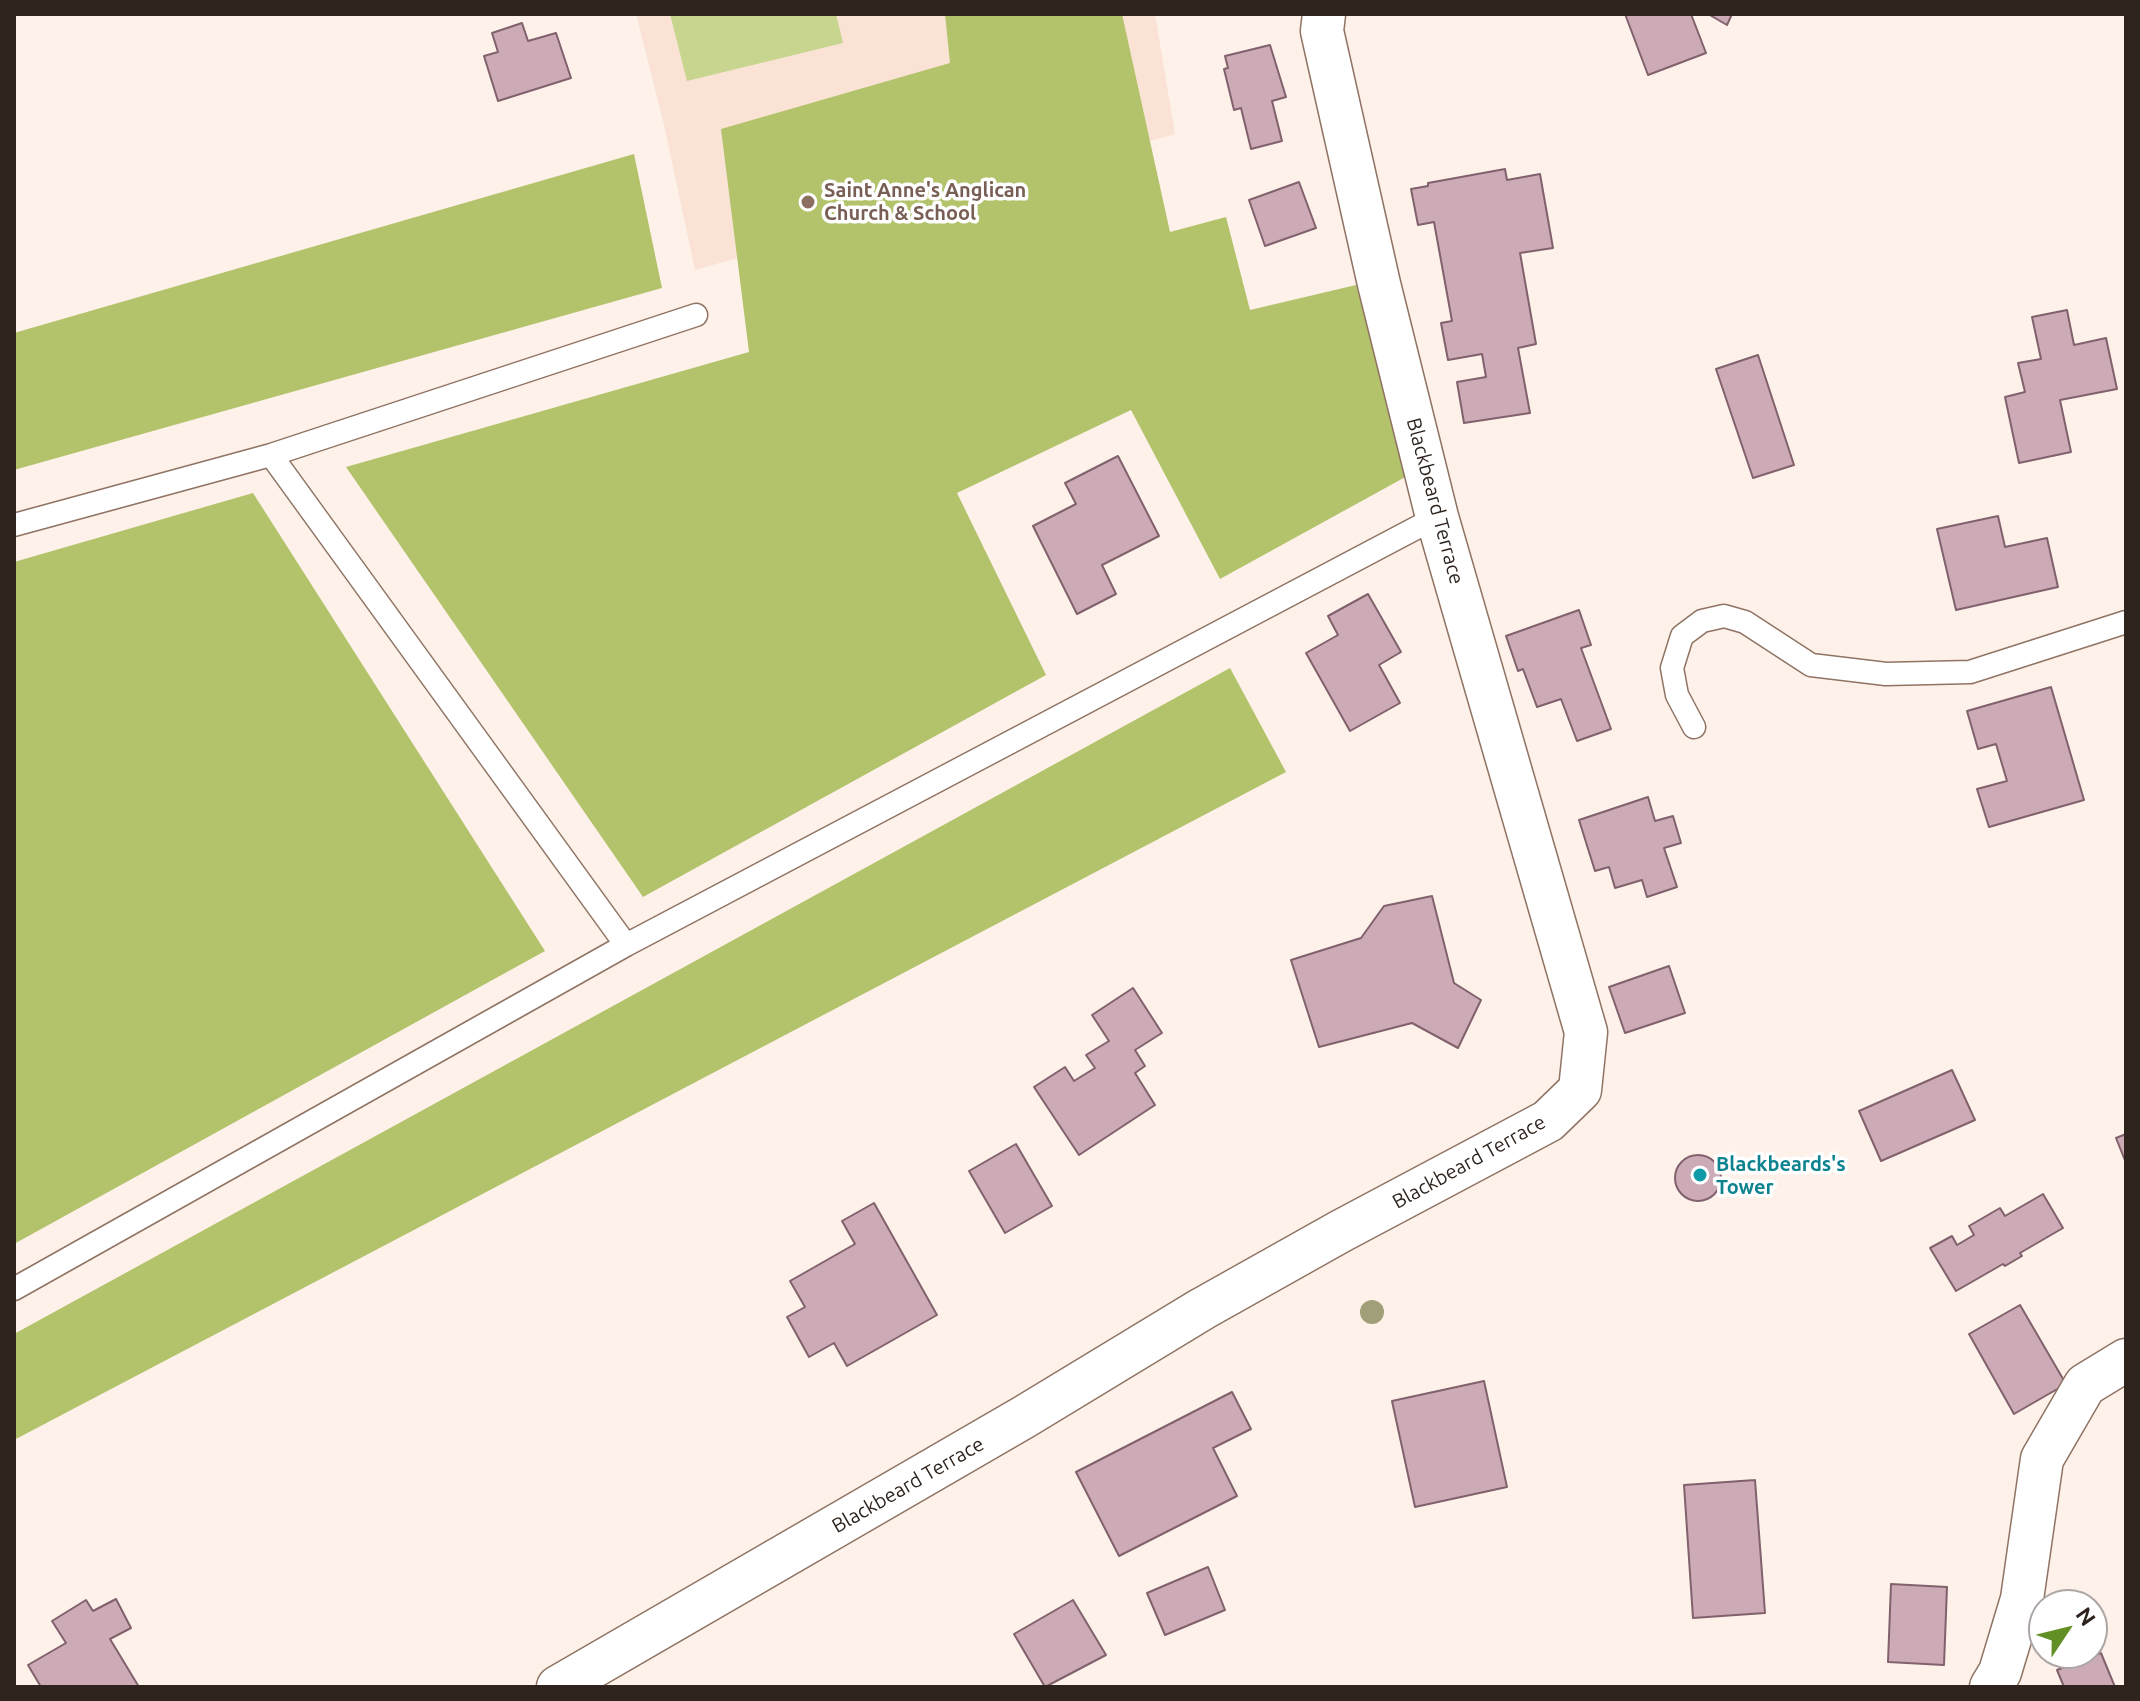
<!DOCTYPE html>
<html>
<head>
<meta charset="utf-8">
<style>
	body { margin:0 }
	#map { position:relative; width:2140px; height:1701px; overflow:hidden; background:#fef1ea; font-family:Ubuntu,sans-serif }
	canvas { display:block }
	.frame { position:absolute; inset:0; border:16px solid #2f241d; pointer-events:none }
	.north { position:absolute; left:2028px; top:1589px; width:80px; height:80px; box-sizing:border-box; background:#fff; border:2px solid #aca7a5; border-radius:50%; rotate:55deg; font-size:22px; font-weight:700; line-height:32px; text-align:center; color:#2f241d }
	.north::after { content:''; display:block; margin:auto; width:28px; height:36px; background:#629024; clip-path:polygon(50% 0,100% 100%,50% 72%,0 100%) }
</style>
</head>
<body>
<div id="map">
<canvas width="2140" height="1701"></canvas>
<div class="frame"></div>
<div class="north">N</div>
</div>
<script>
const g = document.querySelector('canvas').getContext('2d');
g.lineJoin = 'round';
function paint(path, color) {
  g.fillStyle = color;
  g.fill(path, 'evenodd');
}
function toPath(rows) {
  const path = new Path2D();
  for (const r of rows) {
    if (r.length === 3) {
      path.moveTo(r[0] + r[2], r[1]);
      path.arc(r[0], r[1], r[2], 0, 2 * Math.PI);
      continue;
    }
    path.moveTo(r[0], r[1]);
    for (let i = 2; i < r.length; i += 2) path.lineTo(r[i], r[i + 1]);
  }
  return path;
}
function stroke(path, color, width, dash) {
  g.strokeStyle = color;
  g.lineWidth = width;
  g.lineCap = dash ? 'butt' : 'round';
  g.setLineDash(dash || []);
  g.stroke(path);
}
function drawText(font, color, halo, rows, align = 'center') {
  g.font = font + ' Ubuntu,sans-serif';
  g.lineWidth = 7;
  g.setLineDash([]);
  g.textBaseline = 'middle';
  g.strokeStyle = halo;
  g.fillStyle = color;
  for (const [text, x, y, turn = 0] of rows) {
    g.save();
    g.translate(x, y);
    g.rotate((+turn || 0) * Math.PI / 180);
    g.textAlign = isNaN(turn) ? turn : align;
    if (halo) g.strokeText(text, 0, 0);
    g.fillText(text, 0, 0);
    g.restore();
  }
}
paint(toPath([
	[636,14,1155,14,1175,134,695,270,664,125]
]), '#fae3d5');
paint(toPath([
	[670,14,836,14,843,43,687,81]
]), '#c7d58f');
paint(toPath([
	[945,14,1122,14,1170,232,1226,217,1250,310,1356,285,1409,475,1220,579,1131,410,957,493,1046,675,643,897,346,467,749,352,721,129,950,63],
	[634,154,662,288,14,470,14,333],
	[253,493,545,951,14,1244,14,562],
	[1230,668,1286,772,14,1440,14,1334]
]), '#b3c36b');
const building = toPath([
	[1625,14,1691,14,1706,53,1648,75,1625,14],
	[1708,14,1732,14,1727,25,1708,14],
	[522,23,528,41,556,33,571,78,498,101,484,56,498,52,492,33,522,23],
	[1270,45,1286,97,1272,101,1282,141,1251,149,1241,108,1234,110,1224,69,1228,68,1225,56,1270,45],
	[1505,169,1507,180,1540,174,1553,248,1520,253,1536,344,1518,348,1530,413,1464,423,1457,382,1486,377,1482,354,1448,360,1441,323,1452,321,1434,222,1418,225,1411,189,1428,186,1428,183,1505,169],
	[1299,182,1316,228,1265,246,1249,200,1299,182],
	[2067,310,2074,345,2106,338,2117,389,2060,400,2071,452,2019,463,2005,397,2025,392,2018,363,2041,359,2032,317,2067,310],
	[1758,355,1794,465,1753,478,1716,369,1758,355],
	[1118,456,1159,536,1102,565,1116,594,1077,614,1033,526,1076,504,1065,483,1118,456],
	[1998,516,2005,547,2047,538,2058,587,1956,610,1937,529,1998,516],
	[1368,594,1401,652,1379,665,1400,703,1350,731,1306,653,1338,635,1328,616,1368,594],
	[1579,610,1591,645,1581,648,1611,729,1577,741,1561,699,1537,707,1523,669,1518,671,1506,636,1579,610],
	[2051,687,2084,800,1989,827,1977,789,2007,781,1996,744,1978,749,1967,711,2051,687],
	[1648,797,1655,821,1673,816,1681,843,1664,848,1677,887,1647,897,1642,880,1615,888,1609,867,1595,871,1579,820,1648,797],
	[1432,896,1454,983,1481,1000,1458,1048,1412,1023,1319,1047,1291,960,1361,938,1384,906,1432,896],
	[1669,966,1685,1013,1625,1033,1609,987,1669,966],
	[1133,988,1162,1033,1135,1050,1145,1066,1135,1073,1155,1105,1079,1155,1034,1087,1065,1067,1074,1081,1095,1068,1086,1055,1109,1041,1092,1015,1133,988],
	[1952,1070,1975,1120,1881,1161,1859,1111,1952,1070],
	[2126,1134,2126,1163,2116,1138,2126,1134],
	[1016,1144,1052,1206,1005,1233,969,1171,1016,1144],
	[1698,1178,23],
	[2043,1194,2063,1228,2020,1253,2022,1256,2005,1266,2003,1264,1956,1291,1930,1248,1952,1236,1957,1245,1974,1235,1969,1226,2000,1208,2005,1216,2043,1194],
	[874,1203,937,1315,847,1366,834,1343,809,1357,787,1317,805,1307,790,1281,855,1244,842,1221,874,1203],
	[2020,1305,2066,1384,2014,1414,1969,1334,2020,1305],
	[1484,1381,1507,1487,1415,1507,1392,1401,1484,1381],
	[1232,1392,1251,1429,1213,1448,1237,1496,1119,1556,1076,1472,1232,1392],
	[1755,1480,1765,1613,1693,1618,1684,1485,1755,1480],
	[1208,1567,1225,1610,1165,1635,1147,1593,1208,1567],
	[1891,1584,1947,1587,1944,1665,1888,1662,1891,1584],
	[116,1599,131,1628,110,1639,139,1687,41,1687,28,1665,66,1643,52,1621,86,1600,93,1611,116,1599],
	[1073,1600,1106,1655,1045,1687,1014,1634,1073,1600],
	[2101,1653,2115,1687,2064,1687,2057,1670,2101,1653]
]);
paint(building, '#cdabb6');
stroke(building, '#80616c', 2);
const lane = toPath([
	[271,455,626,945],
	[14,525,271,455,696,315],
	[1694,727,1677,695,1672,668,1682,636,1702,621,1724,616,1745,622,1811,665,1886,674,1970,672,2126,622],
	[14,1289,626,945,1437,517]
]);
const street = toPath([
	[558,1687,1024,1417,1202,1309,1341,1231,1548,1121,1580,1090,1586,1032,1437,517,1379,284,1322,31,1324,14],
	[1991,1687,2000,1672,2022,1599,2042,1459,2085,1385,2126,1360]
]);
stroke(lane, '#8f7363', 25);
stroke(street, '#8f7363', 45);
stroke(lane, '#fff', 22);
stroke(street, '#fff', 42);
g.fillStyle = '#a09f79';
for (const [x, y] of [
	[1372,1312]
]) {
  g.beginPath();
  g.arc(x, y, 12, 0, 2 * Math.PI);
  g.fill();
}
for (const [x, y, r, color] of [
	[808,202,8,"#8d6e63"],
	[1700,1175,8,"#0f9aa8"]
]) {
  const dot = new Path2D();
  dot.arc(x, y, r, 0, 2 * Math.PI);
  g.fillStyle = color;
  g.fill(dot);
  stroke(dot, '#fff', 3);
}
drawText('bold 20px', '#785e54', '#fff', [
	["Saint Anne's Anglican",824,190],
	["Church & School",824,213]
], 'left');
drawText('20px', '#2f241d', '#fff', [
	["Blackbeard Terrace",1435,501,75],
	["Blackbeard Terrace",1469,1162,-29],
	["Blackbeard Terrace",908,1485,-30]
]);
drawText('bold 20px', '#0d838f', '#fff', [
	["Blackbeards's",1716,1164],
	["Tower",1716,1187]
], 'left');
</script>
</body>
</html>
